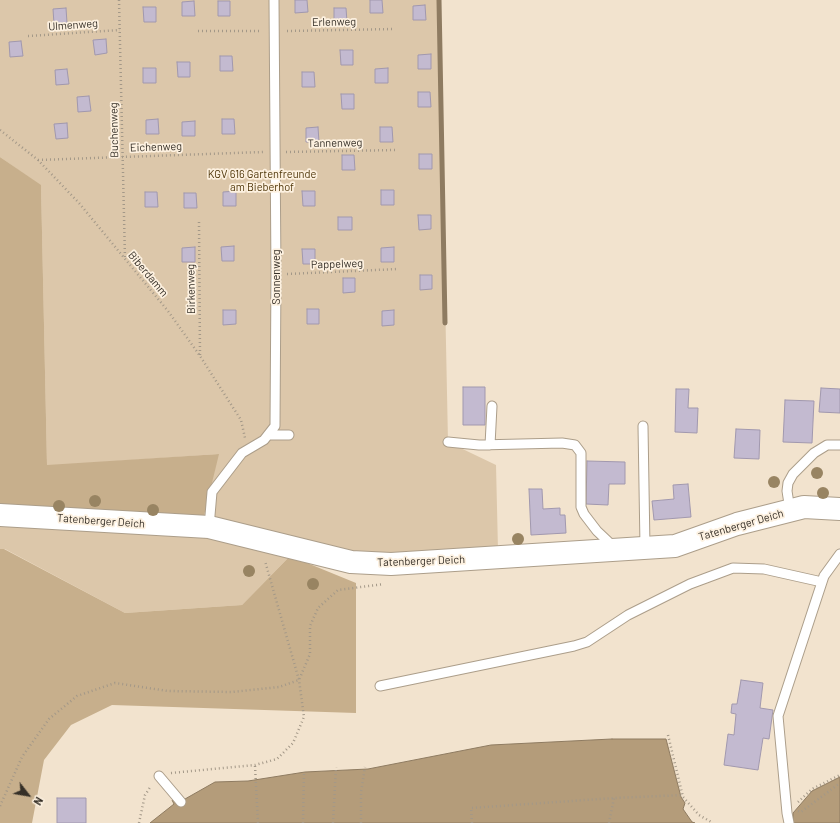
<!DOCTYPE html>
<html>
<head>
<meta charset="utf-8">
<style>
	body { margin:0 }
	#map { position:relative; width:840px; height:823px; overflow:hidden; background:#f2e3ce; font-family:Barlow,sans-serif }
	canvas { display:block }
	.north { position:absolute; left:8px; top:775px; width:40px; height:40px; -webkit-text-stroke:3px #fdf1e0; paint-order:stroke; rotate:121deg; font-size:11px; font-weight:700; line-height:16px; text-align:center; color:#352f27 }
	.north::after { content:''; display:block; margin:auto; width:14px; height:18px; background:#352f27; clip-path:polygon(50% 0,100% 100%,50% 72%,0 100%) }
</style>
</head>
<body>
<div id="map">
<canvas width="840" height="823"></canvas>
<div class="north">N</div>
</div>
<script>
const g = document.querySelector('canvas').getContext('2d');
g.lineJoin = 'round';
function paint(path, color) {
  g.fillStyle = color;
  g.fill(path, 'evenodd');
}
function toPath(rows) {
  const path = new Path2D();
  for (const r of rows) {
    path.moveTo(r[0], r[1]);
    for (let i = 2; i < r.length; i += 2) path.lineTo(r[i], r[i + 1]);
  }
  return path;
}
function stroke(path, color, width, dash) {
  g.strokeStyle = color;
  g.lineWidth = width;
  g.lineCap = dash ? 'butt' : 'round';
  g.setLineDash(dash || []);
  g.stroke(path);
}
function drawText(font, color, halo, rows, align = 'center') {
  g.font = font + ' Barlow,sans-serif';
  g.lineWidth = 3.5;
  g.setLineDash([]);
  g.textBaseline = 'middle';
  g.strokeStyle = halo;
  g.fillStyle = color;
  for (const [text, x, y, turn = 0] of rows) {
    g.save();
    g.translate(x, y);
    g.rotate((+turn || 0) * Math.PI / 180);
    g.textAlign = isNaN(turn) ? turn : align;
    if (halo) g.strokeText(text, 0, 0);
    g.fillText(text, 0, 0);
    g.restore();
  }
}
paint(toPath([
	[0,0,439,0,448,442,496,465,498,550,353,554,203,520,218,454,47,466,41,186,0,157],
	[0,522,211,534,290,556,242,605,125,613,5,549,0,549]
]), '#dcc7aa');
paint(toPath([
	[0,157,41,185,47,465,219,454,203,520,0,507],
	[0,549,4,549,125,613,242,605,290,556,356,583,356,713,112,705,71,725,44,760,32,823,0,823]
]), '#c7af8c');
const water = toPath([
	[612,739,666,739,681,797,685,803,683,809,692,822,695,823,150,823,174,804,172,800,179,794,185,799,215,782,248,781,305,772,368,769,491,745,612,739],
	[840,777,840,823,793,823,793,813,812,791,840,777]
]);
paint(water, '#b49c7a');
stroke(water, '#8e7b61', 1);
stroke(toPath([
	[439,0,445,323]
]), '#8e7b61', 5);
const building = toPath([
	[295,0,307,0,308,12,295,13,295,0],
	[370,0,382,0,383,13,370,13,370,0],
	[194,1,195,16,182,16,182,2,194,1],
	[218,1,230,1,230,16,218,16,218,1],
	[425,5,426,20,413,20,413,6,425,5],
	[143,7,156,7,156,22,144,22,143,7],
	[66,8,67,23,54,24,53,9,66,8],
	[334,8,346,8,347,22,334,23,334,8],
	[106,39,107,53,95,55,93,40,106,39],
	[21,41,23,56,10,57,9,42,21,41],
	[340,50,353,50,353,65,341,65,340,50],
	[431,54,431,69,418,69,418,55,431,54],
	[220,56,232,56,233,71,220,71,220,56],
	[177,62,190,62,190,77,178,77,177,62],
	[143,68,156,68,156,83,143,83,143,68],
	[388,68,388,83,375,83,375,69,388,68],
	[67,69,69,84,56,85,55,70,67,69],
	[302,72,314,72,315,87,302,87,302,72],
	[418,92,430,92,431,107,418,107,418,92],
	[341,94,354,94,354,109,342,109,341,94],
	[89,96,91,111,78,112,77,97,89,96],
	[158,119,159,134,146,134,146,120,158,119],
	[222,119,234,119,235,134,222,134,222,119],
	[195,121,195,136,182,136,182,122,195,121],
	[67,123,68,138,56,139,54,124,67,123],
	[318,127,319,142,306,142,306,128,318,127],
	[380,127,392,127,393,142,380,142,380,127],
	[419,154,432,154,432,169,419,169,419,154],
	[342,155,354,155,355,170,342,170,342,155],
	[381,190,394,190,394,205,381,205,381,190],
	[236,191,236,206,223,206,223,192,236,191],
	[302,191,315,191,315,206,303,206,302,191],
	[145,192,157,192,158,207,145,207,145,192],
	[184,193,196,193,197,208,184,208,184,193],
	[418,215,431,215,431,229,419,230,418,215],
	[338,217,352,217,352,230,338,230,338,217],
	[234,246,234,261,222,261,221,247,234,246],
	[195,247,195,262,182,262,182,248,195,247],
	[394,247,394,262,381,262,381,248,394,247],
	[302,249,315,249,315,264,303,264,302,249],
	[420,275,432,275,432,289,420,290,420,275],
	[343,278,355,278,355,292,343,293,343,278],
	[307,309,319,309,319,324,307,324,307,309],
	[223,310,236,310,236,324,223,325,223,310],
	[394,310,394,325,382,326,382,311,394,310],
	[463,387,485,387,485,425,463,425,463,387],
	[821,388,840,389,840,413,819,412,821,388],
	[676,389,689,389,688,408,698,408,697,433,675,432,676,389],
	[785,400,814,401,812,443,783,442,785,400],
	[736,429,760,430,759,459,734,458,736,429],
	[587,461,625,462,625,484,609,484,608,505,586,504,587,461],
	[688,484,691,517,654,520,652,501,674,499,673,485,688,484],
	[529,489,542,489,543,509,560,508,560,515,565,515,566,533,531,535,529,489],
	[741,680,763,683,760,708,773,710,769,739,763,738,758,770,724,765,728,734,734,735,736,714,731,713,732,704,737,704,741,680],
	[57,798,86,798,86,823,57,823,57,798]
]);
paint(building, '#c3bad0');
stroke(building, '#a198ae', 1);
const lane = toPath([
	[643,426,645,547],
	[268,435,289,435],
	[448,442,479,445,562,443,575,445,581,453,581,507,584,514,597,531,615,548],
	[490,445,492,406],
	[790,510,787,491,788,483,793,474,814,453,827,445,840,445],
	[209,527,212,492,242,453,264,440,275,426,276,274,274,0],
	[380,686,574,646,587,642,628,615,690,584,733,568,764,569,822,582],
	[159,776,181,802],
	[789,823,787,813,778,716,824,576,840,554]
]);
const secondary = toPath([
	[0,515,209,527,351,562,391,564,675,546,737,524,804,507,840,509]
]);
stroke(lane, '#ac9e8a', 11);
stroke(secondary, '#ac9e8a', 24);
stroke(toPath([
	[119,0,125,259],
	[198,31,262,31],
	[287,31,394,29],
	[28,36,120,30],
	[0,130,38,160,79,203,168,311,200,356,241,420,245,438],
	[286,152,396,150],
	[38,160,263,152],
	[199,222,200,355],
	[287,274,398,269],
	[668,735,683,797,699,815,713,823],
	[255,766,258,823],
	[171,773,255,765,277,759,293,743,304,717,299,680,265,561],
	[798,802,812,789,840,775],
	[0,806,22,757,49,719,77,696,115,683,168,691,232,692,279,687,299,680,310,654,310,626,318,608,338,590,384,584],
	[798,811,801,812,840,783],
	[139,823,145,795,151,786],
	[303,823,304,771],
	[333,823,336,767],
	[361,823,361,792,365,767],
	[472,823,471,808,614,798,683,795],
	[609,823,614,798]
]), '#a39888', 2.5, [1, 3]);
stroke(lane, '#fff', 9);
stroke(secondary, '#fff', 22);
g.fillStyle = '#988462';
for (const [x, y] of [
	[817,473],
	[774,482],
	[823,493],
	[95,501],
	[59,506],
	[153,510],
	[518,539],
	[249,571],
	[313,584]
]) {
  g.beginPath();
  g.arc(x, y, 6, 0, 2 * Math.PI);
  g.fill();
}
drawText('11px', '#352f27', '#fdf1e0', [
	["Erlenweg",334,22,-1],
	["Ulmenweg",73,25,-4],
	["Buchenweg",114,130,-91],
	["Tannenweg",335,143,-1],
	["Eichenweg",156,147,-2],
	["Pappelweg",337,264,-2],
	["Biberdamm",148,274,50],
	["Sonnenweg",276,277,-90],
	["Birkenweg",191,289,-91],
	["Tatenberger Deich",101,521,4],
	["Tatenberger Deich",741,525,-16],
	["Tatenberger Deich",421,561,-2]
]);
drawText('11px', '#4f3609', '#fdf1e0', [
	["KGV 616 Gartenfreunde",262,174],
	["am Bieberhof",262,187]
]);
</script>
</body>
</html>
